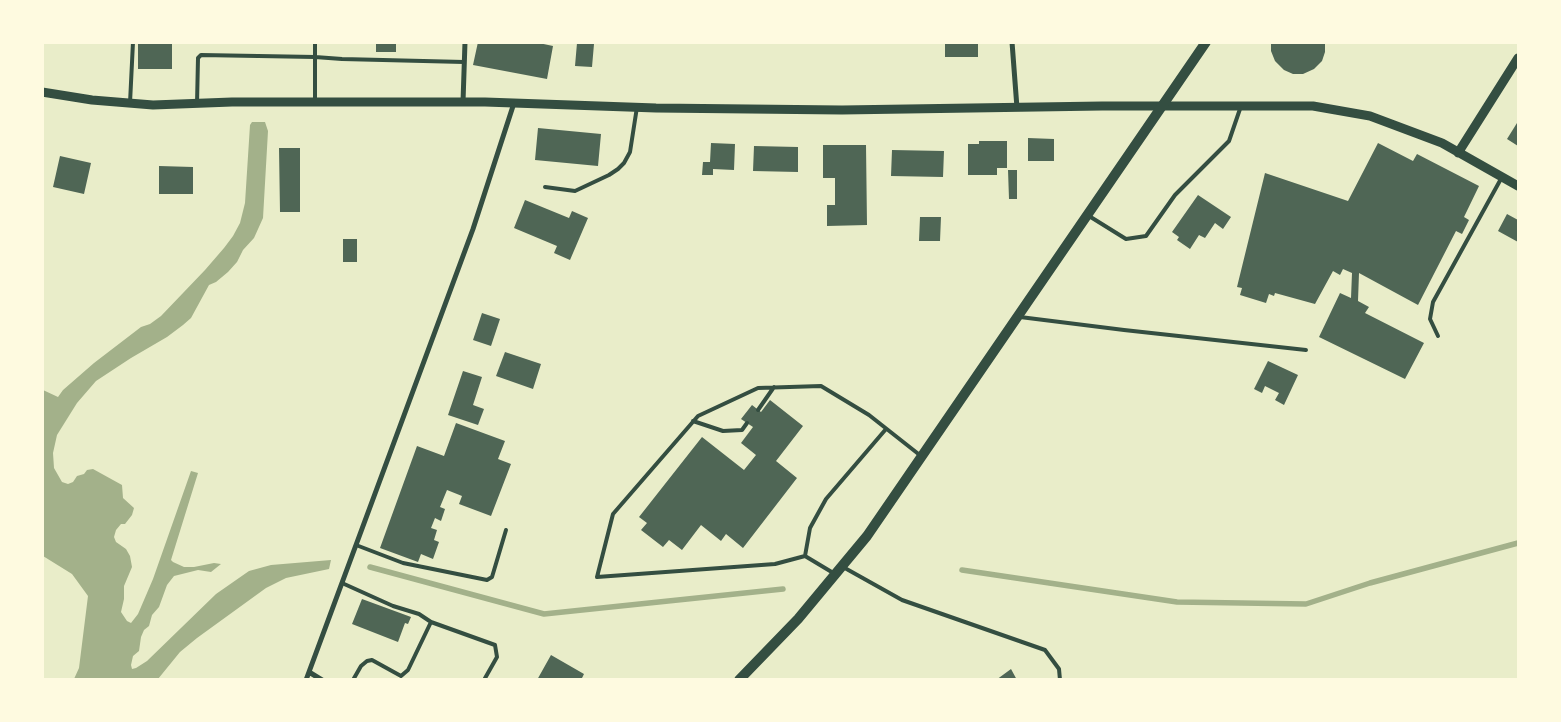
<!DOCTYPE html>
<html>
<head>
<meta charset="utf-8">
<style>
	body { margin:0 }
	#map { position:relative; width:1561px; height:722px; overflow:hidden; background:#e9edc9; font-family:"DM Sans",sans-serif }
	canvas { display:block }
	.frame { position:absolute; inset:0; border:44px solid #fefae0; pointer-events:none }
</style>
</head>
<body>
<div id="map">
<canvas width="1561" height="722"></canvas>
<div class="frame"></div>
</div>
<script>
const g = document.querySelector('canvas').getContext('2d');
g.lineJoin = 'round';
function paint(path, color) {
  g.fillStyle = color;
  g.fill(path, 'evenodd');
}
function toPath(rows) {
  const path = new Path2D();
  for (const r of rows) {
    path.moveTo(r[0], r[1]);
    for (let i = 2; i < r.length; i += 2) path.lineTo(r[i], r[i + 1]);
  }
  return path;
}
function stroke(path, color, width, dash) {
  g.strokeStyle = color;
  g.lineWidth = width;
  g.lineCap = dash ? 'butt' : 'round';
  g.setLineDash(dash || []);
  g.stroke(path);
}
paint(toPath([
	[252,122,265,122,268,131,263,218,254,238,243,250,237,262,228,272,216,282,209,285,191,318,183,325,167,337,131,358,96,381,77,403,57,435,53,453,54,468,62,482,68,484,73,482,77,476,84,474,87,470,93,469,122,485,123,498,134,508,132,515,125,524,121,524,116,530,114,537,116,542,126,549,130,556,132,567,124,586,124,599,121,612,127,621,131,623,138,614,153,579,191,471,198,473,171,560,173,562,184,567,194,567,214,563,221,564,211,572,198,570,174,576,167,585,159,607,152,615,149,626,144,630,141,637,139,651,133,656,131,665,132,669,136,668,147,661,216,594,249,571,271,565,331,560,329,569,286,578,266,588,197,638,180,652,158,679,74,679,79,668,88,596,72,574,43,556,43,390,58,397,63,390,94,363,141,327,150,324,161,316,205,270,224,248,233,236,240,223,245,203,250,125]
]), '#a3b18a');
stroke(toPath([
	[370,567,544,614,783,589],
	[962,570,1177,602,1306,604,1370,583,1518,543]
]), '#a3b18a', 5.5);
paint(toPath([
	[138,42,172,42,172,69,138,69],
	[376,42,396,42,396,52,376,52],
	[478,42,534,42,553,46,547,79,473,65],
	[945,42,978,42,978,57,945,57],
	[1271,42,1325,42,1325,52,1322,61,1314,69,1303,74,1293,74,1284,70,1275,61,1271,51],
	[577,43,594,44,592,67,575,66],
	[1517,123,1518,124,1518,146,1507,139],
	[538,128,601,134,598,166,535,160],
	[1028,138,1054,139,1054,161,1028,161],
	[979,141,1007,141,1007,168,997,168,997,175,968,175,968,144,979,144],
	[711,143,735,144,734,170,713,169,713,175,702,175,703,162,710,162],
	[1378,143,1413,161,1417,154,1479,186,1464,217,1469,220,1462,234,1456,231,1418,305,1359,273,1358,301,1369,307,1365,313,1424,343,1405,379,1319,337,1340,293,1351,298,1352,273,1343,269,1340,275,1333,271,1315,304,1275,293,1274,296,1269,294,1266,303,1240,295,1242,288,1237,287,1265,173,1348,201],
	[823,145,866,145,867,225,827,226,827,205,835,205,835,178,823,178],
	[754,146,798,147,798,172,753,171],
	[279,148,300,148,300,212,280,212],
	[892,150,944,151,943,177,891,176],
	[60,156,91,163,84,194,53,187],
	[159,166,193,167,193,194,159,194],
	[1008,170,1017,170,1017,199,1009,199],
	[1198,195,1231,217,1223,229,1215,223,1205,238,1199,235,1190,249,1177,240,1179,237,1172,232],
	[525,200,569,218,572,211,588,218,570,260,554,253,557,246,514,228],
	[1507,214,1518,220,1518,242,1498,231],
	[920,217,941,217,940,241,919,241],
	[343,239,357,239,357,262,343,262],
	[482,313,500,319,491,346,473,340],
	[505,352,541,364,533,389,496,376],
	[1268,361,1298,375,1284,405,1275,400,1279,393,1265,386,1262,393,1254,389],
	[463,371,482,377,473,405,484,409,478,425,448,415],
	[770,400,803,426,776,461,797,478,743,548,726,534,721,541,701,525,682,550,669,540,663,547,641,530,647,523,639,517,702,437,744,470,756,455,741,443,753,427,741,419,752,405,761,412],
	[456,423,505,441,498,459,511,464,491,516,459,504,462,496,447,490,440,507,445,509,441,521,435,518,431,528,437,530,434,540,439,542,433,559,421,554,418,562,380,548,417,446,444,456],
	[362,599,411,617,408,624,405,623,398,642,352,624],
	[551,655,584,674,581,680,537,680],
	[1011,669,1017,680,996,680]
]), '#4f6655');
stroke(toPath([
	[315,42,315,100],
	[130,103,133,42],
	[197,104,198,58,201,55,315,57,342,59,464,62],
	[545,187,575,191,609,175,618,169,624,163,630,152,637,107],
	[1089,216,1126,239,1146,236,1175,195,1229,141,1241,106],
	[1020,317,1124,330,1306,350],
	[1438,336,1430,319,1433,302,1502,177],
	[758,410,774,387],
	[693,421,723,431,742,430,747,423],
	[356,545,403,563,487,580,492,577,506,530],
	[805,556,810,528,826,499,886,429],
	[843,567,902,600,1045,650,1059,669,1060,680],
	[835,574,805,556,775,564,597,577,613,514,698,416,758,388,821,386,869,415,921,456],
	[342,583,393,606,419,614,431,622,495,645,497,657,484,680],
	[353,680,361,666,367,661,372,660,401,676,408,670,431,622]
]), '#344e41', 4);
stroke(toPath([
	[1012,42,1017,108],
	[463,102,465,42],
	[309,672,322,680],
	[306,680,473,229,514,103]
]), '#344e41', 5);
stroke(toPath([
	[42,92,92,100,153,105,232,102,485,102,656,108,842,110,1102,106,1313,106,1370,116,1442,143,1518,186],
	[1458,153,1518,58]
]), '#344e41', 9);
stroke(toPath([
	[739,680,798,619,867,536,1206,42]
]), '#344e41', 10);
</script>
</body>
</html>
